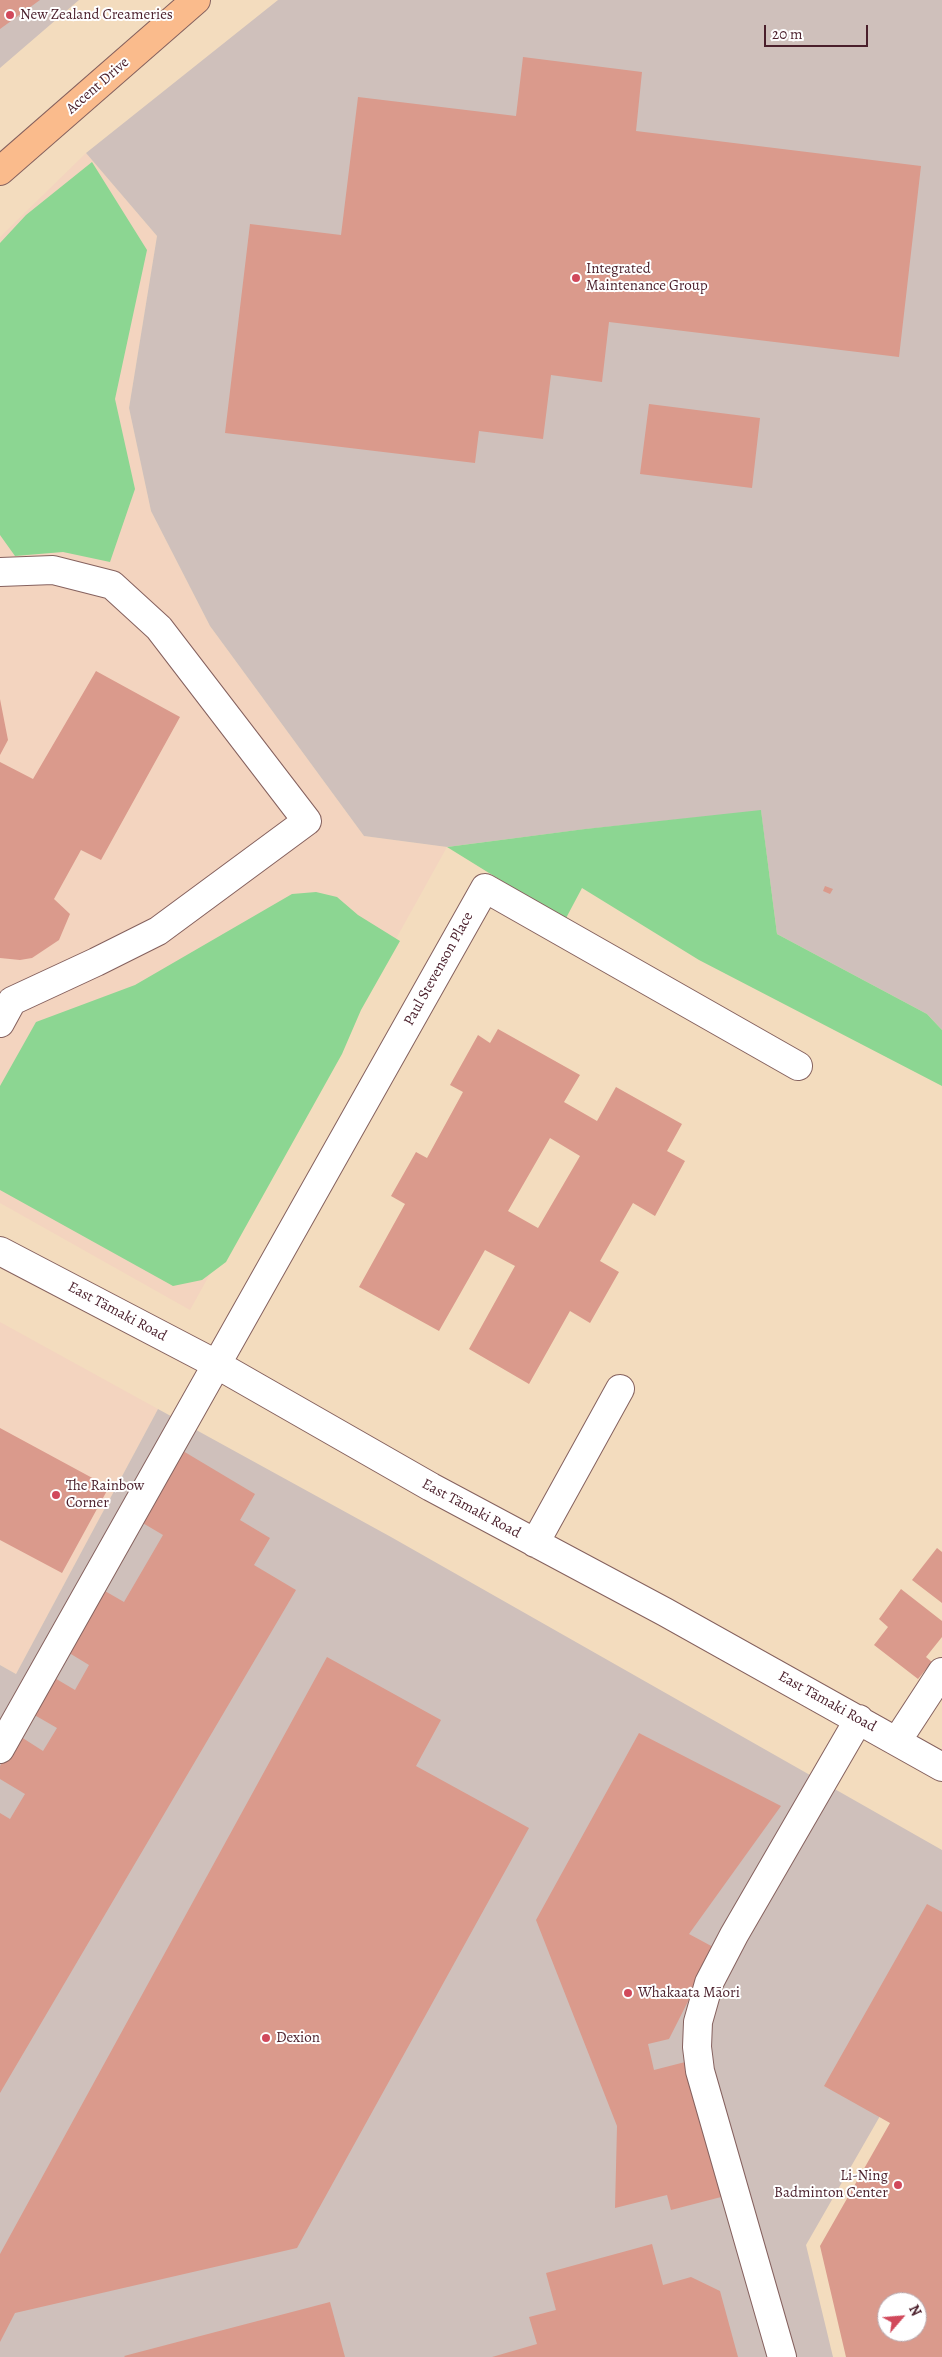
<!DOCTYPE html>
<html>
<head>
<meta charset="utf-8">
<style>
	body { margin:0 }
	#map { position:relative; width:942px; height:2357px; overflow:hidden; background:#f3dcbe; font-family:Alegreya,serif }
	canvas { display:block }
	.north { position:absolute; left:877px; top:2292px; width:50px; height:50px; box-sizing:border-box; background:#fff; border:1px solid #b7a5aa; border-radius:50%; rotate:63deg; font-size:14px; font-weight:700; line-height:20px; text-align:center; color:#4a1f2b }
	.north::after { content:''; display:block; margin:auto; width:18px; height:22px; background:#d1495b; clip-path:polygon(50% 0,100% 100%,50% 72%,0 100%) }
	.scale { position:absolute; left:764px; top:25px; width:104px; height:22px; box-sizing:border-box; border:2px solid #4a1f2b; border-top:0; padding-left:6px; font-size:15px; line-height:18px; white-space:nowrap; color:#4a1f2b; -webkit-text-stroke:4px #fff; paint-order:stroke }
</style>
</head>
<body>
<div id="map">
<canvas width="942" height="2357"></canvas>
<div class="north">N</div>
<div class="scale">20 m</div>
</div>
<script>
const g = document.querySelector('canvas').getContext('2d');
g.lineJoin = 'round';
function paint(path, color) {
  g.fillStyle = color;
  g.fill(path, 'evenodd');
}
function toPath(rows) {
  const path = new Path2D();
  for (const r of rows) {
    path.moveTo(r[0], r[1]);
    for (let i = 2; i < r.length; i += 2) path.lineTo(r[i], r[i + 1]);
  }
  return path;
}
function stroke(path, color, width, dash) {
  g.strokeStyle = color;
  g.lineWidth = width;
  g.lineCap = dash ? 'butt' : 'round';
  g.setLineDash(dash || []);
  g.stroke(path);
}
function drawText(font, color, halo, rows, align = 'center') {
  g.font = font + ' Alegreya,serif';
  g.lineWidth = 4;
  g.setLineDash([]);
  g.textBaseline = 'middle';
  g.strokeStyle = halo;
  g.fillStyle = color;
  for (const [text, x, y, turn = 0] of rows) {
    g.save();
    g.translate(x, y);
    g.rotate((+turn || 0) * Math.PI / 180);
    g.textAlign = isNaN(turn) ? turn : align;
    if (halo) g.strokeText(text, 0, 0);
    g.fillText(text, 0, 0);
    g.restore();
  }
}
paint(toPath([
	[86,153,157,236,129,408,151,511,210,626,364,836,447,847,190,1310,0,1203,0,237],
	[0,1322,158,1409,16,1674,0,1665]
]), '#f3d4bf');
paint(toPath([
	[0,0,79,0,0,68],
	[278,0,942,0,942,1030,927,1014,777,934,761,811,586,829,447,847,364,836,210,626,151,511,129,408,157,236,86,153],
	[158,1409,391,1537,942,1850,942,2008,806,2245,833,2357,0,2357,0,1665,16,1674]
]), '#cfc0bb');
paint(toPath([
	[92,162,147,250,115,399,135,489,110,562,63,552,15,556,0,535,0,243,26,215],
	[761,810,777,934,927,1014,942,1030,942,1086,699,960,582,888,565,920,447,847,585,829],
	[316,892,337,897,358,915,400,941,361,1010,342,1054,226,1262,202,1280,173,1286,0,1190,0,1086,36,1022,135,985,292,894]
]), '#8cd692');
paint(toPath([
	[0,0,40,0,0,29],
	[523,57,642,72,636,131,921,166,899,357,609,322,602,382,551,375,543,439,479,431,475,463,225,433,250,224,341,235,358,97,516,116],
	[649,404,760,418,752,488,640,474],
	[96,671,180,717,101,860,81,850,54,899,70,914,59,940,32,958,20,960,0,958,0,762,33,779],
	[0,699,8,740,0,755],
	[825,886,833,889,830,894,823,891],
	[498,1029,580,1075,564,1102,597,1121,616,1087,682,1124,667,1151,685,1161,655,1216,633,1203,600,1261,619,1272,590,1323,570,1311,529,1384,469,1349,515,1266,485,1250,439,1331,359,1287,405,1204,391,1196,416,1152,427,1158,463,1092,450,1085,478,1035,490,1043],
	[550,1138,580,1156,538,1228,508,1211],
	[0,1428,109,1487,62,1573,0,1540],
	[178,1448,255,1494,240,1520,270,1538,254,1565,296,1590,0,2093,0,1813,10,1819,25,1794,0,1779,0,1766,18,1735,43,1751,57,1728,31,1713,53,1677,75,1690,89,1665,61,1648,98,1587,124,1602,163,1535,136,1519],
	[937,1548,942,1552,942,1603,912,1580],
	[901,1589,942,1621,942,1637,926,1657,932,1662,918,1679,874,1645,888,1627,879,1619],
	[327,1657,441,1720,416,1766,529,1828,297,2248,15,2313,0,2342,0,2254],
	[639,1733,781,1806,689,1934,715,1948,669,2039,648,2044,654,2070,689,2061,725,2196,671,2210,667,2195,615,2208,617,2126,536,1920],
	[927,1904,942,1912,942,2357,846,2357,820,2246,890,2123,824,2086],
	[887,2302,917,2302,917,2332,887,2332],
	[652,2244,663,2285,691,2277,720,2291,738,2357,492,2357,537,2344,529,2317,556,2310,546,2273],
	[330,2302,345,2357,125,2357,124,2356]
]), '#da9a8c');
const minor = toPath([
	[0,572,53,570,112,585,159,628,307,821,158,931,96,962,12,1001,0,1023],
	[0,1251,216,1364,431,1487,665,1612,942,1767],
	[535,1543,620,1389],
	[897,1741,942,1672],
	[0,1749,485,888,798,1066],
	[782,2357,700,2071,697,2047,698,2022,709,1983,734,1935,859,1719]
]);
const major = toPath([
	[0,171,196,0]
]);
stroke(minor, '#85615e', 30);
stroke(major, '#85615e', 30);
stroke(minor, '#fff', 28);
stroke(major, '#fabb8c', 28);
for (const [x, y, r, color] of [
	[10,15,5,"#d1495b"],
	[576,278,5,"#d1495b"],
	[56,1495,5,"#d1495b"],
	[628,1993,5,"#d1495b"],
	[266,2038,5,"#d1495b"],
	[898,2185,5,"#d1495b"]
]) {
  const dot = new Path2D();
  dot.arc(x, y, r, 0, 2 * Math.PI);
  g.fillStyle = color;
  g.fill(dot);
  stroke(dot, '#fff', 2);
}
drawText('15px', '#4a1f2b', '#fff', [
	["New Zealand Creameries",20,15],
	["Integrated",586,269],
	["Maintenance Group",586,286],
	["The Rainbow",66,1486],
	["Corner",66,1503],
	["Whakaata Māori",638,1993],
	["Dexion",276,2038],
	["Li-Ning",888,2176,"right"],
	["Badminton Center",888,2193,"right"]
], 'left');
drawText('15px', '#4a1f2b', '#fff', [
	["Accent Drive",98,86,-41],
	["Paul Stevenson Place",439,969,-61],
	["East Tāmaki Road",117,1312,28],
	["East Tāmaki Road",471,1509,28],
	["East Tāmaki Road",827,1702,29]
]);
</script>
</body>
</html>
